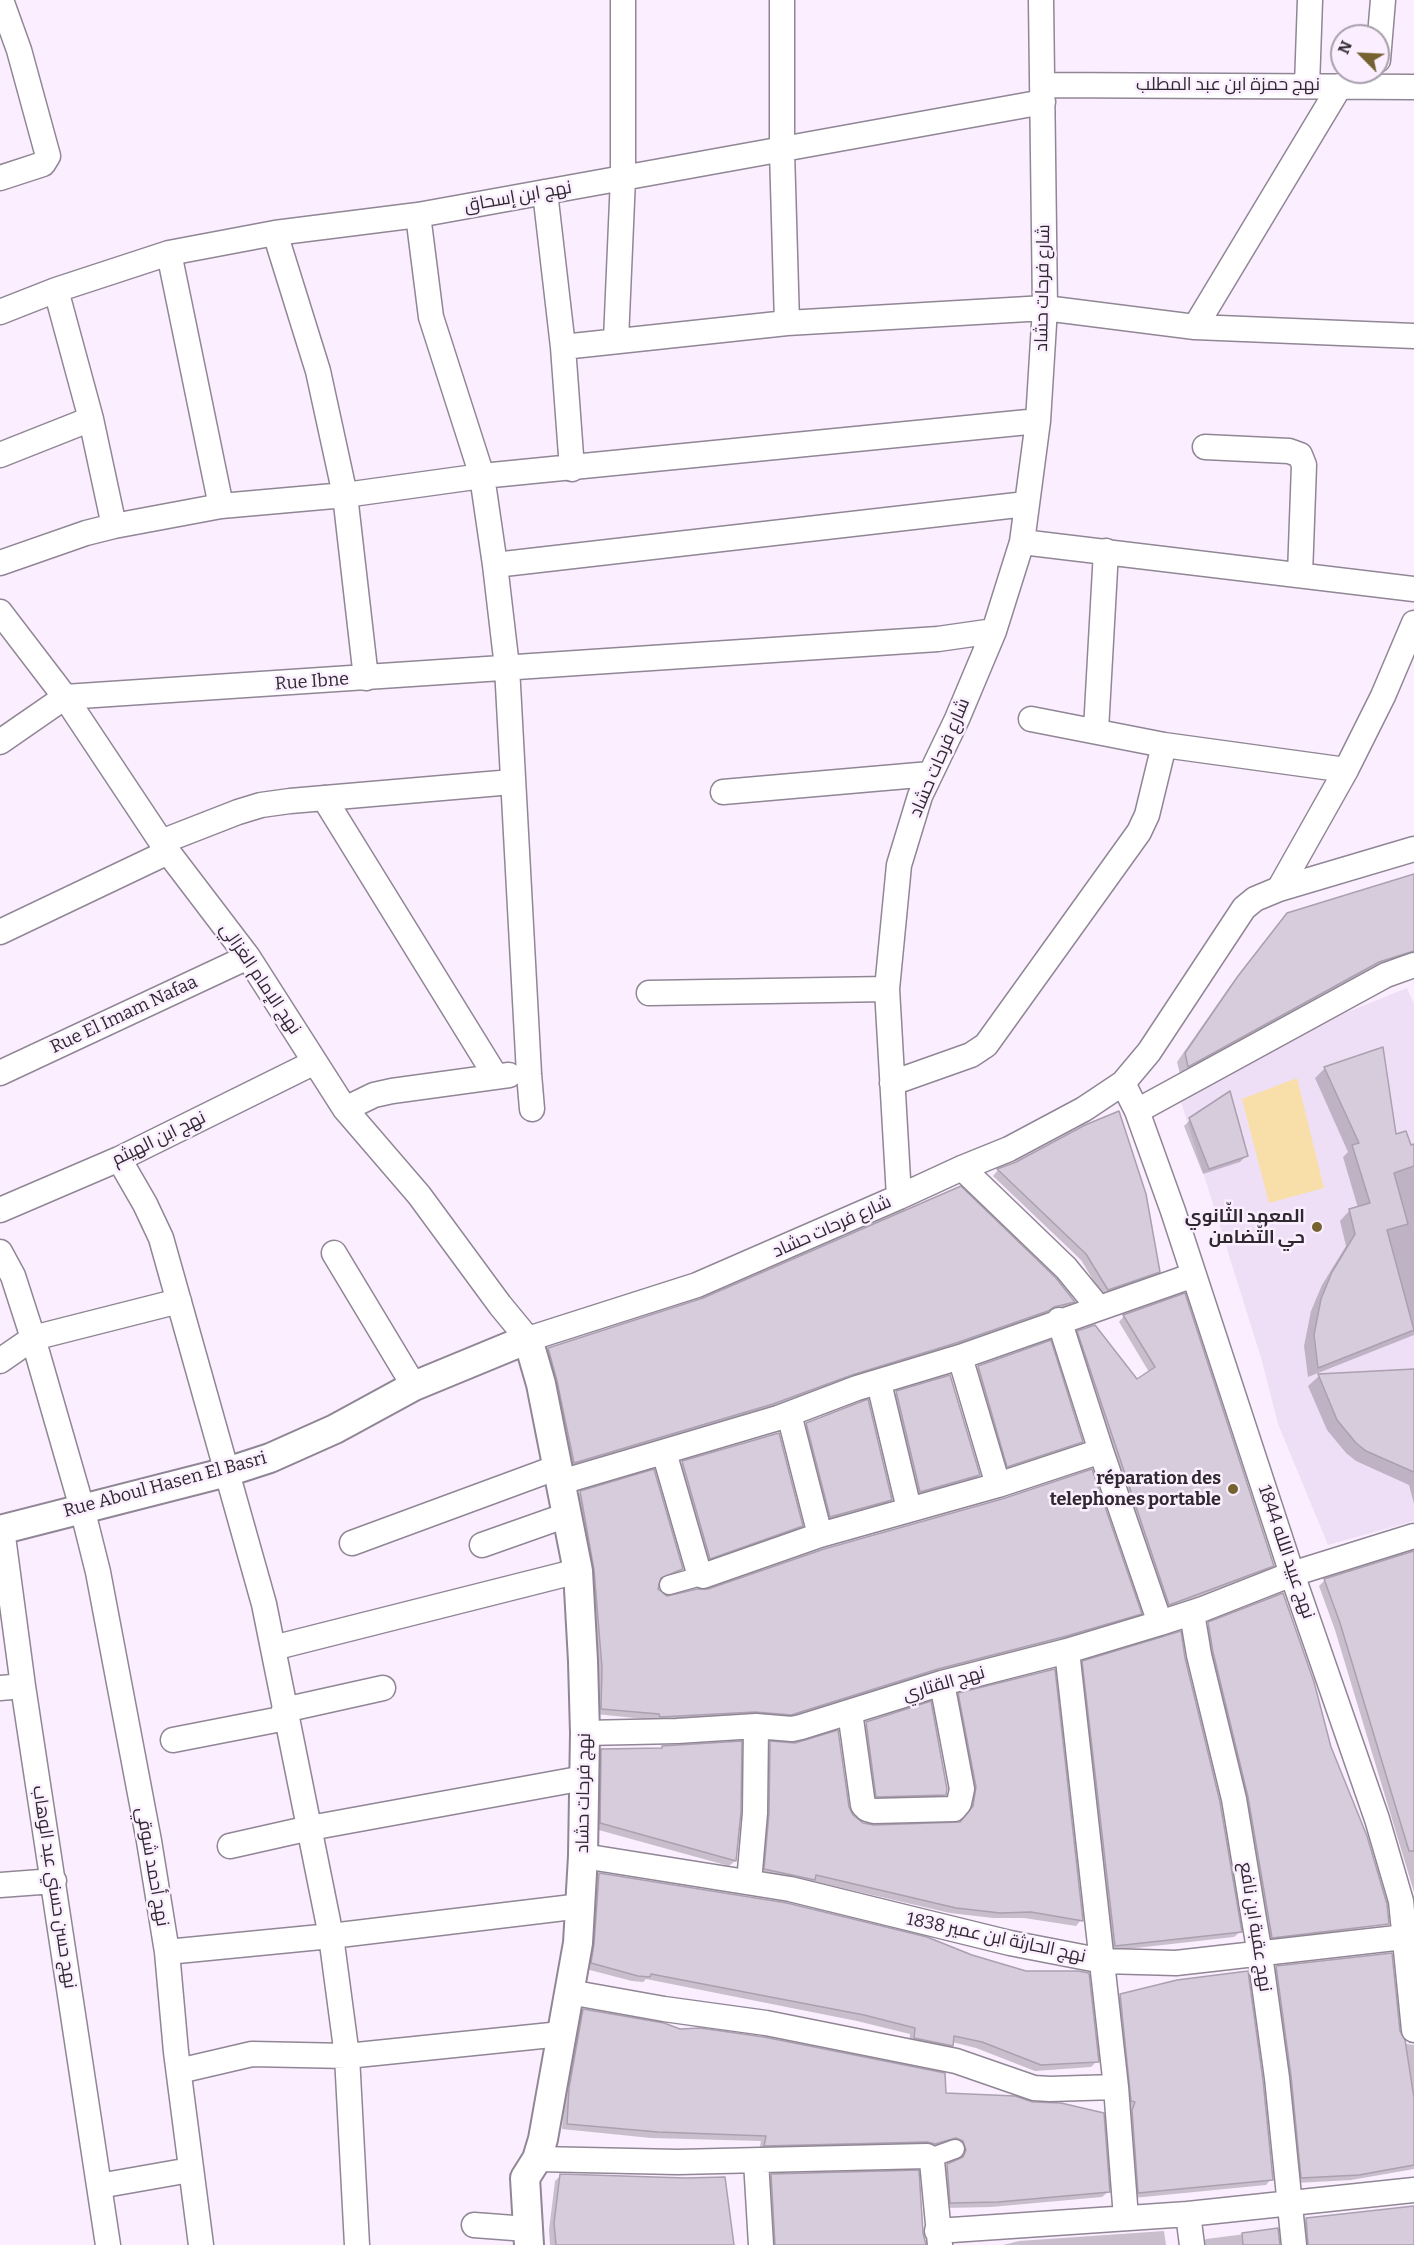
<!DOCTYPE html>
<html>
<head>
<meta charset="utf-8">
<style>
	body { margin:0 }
	#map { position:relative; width:1414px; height:2245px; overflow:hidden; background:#faeeff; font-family:Bitter,serif }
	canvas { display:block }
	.north { position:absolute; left:1330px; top:24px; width:60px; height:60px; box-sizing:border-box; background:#faeeff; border:2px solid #a89fac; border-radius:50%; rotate:294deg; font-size:16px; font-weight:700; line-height:24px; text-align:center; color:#2d292f }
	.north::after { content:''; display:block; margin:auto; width:21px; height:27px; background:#766130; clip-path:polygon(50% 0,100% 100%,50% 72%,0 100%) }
</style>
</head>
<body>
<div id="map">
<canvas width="1414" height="2245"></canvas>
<div class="north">N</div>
</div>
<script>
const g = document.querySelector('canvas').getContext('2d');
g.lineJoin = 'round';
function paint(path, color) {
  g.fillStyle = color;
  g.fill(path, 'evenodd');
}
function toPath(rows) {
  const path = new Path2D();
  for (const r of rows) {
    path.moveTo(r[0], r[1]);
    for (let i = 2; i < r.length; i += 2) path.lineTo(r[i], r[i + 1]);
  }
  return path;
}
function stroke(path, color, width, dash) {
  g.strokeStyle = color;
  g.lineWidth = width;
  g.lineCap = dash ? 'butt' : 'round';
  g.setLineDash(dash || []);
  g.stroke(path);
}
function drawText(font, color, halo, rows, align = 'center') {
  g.font = font + ' Bitter,Cairo,serif';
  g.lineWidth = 5;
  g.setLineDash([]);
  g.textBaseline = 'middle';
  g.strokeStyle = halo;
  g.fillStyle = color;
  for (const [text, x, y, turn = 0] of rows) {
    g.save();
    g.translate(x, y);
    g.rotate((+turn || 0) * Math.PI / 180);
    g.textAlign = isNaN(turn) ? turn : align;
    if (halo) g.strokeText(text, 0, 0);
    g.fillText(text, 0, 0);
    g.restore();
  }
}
paint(toPath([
	[1407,988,1414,1004,1414,1521,1328,1545,1278,1424,1262,1361,1178,1092,1278,1040]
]), '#efdff6');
paint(toPath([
	[1297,1078,1324,1188,1269,1203,1242,1099]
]), '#f8dfa9');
paint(toPath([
	[1414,876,1414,962,1371,970,1180,1074,1177,1062,1230,986,1279,924],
	[1325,1068,1395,1136,1410,1147,1414,1145,1414,1335,1308,1377,1304,1346,1311,1311,1322,1285,1346,1246,1340,1221,1350,1210,1358,1208,1343,1157,1348,1152,1315,1078],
	[1190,1120,1246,1156,1240,1162,1203,1174,1184,1126],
	[1016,1163,1158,1271,1152,1277,1102,1295,1081,1260,993,1176,998,1170],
	[1184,1295,1273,1565,1267,1571,1163,1610,1072,1338,1078,1332,1136,1381,1149,1372,1119,1322,1124,1316],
	[1073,1301,1068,1307,1047,1312,1041,1316,948,1349,766,1410,568,1468,543,1355,548,1349],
	[1050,1342,1081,1441,1076,1447,1002,1472,972,1373,978,1367],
	[1414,1371,1414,1504,1409,1485,1356,1461,1346,1453,1327,1430,1308,1386,1319,1376],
	[896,1393,979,1475,973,1481,914,1497,891,1398],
	[807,1424,891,1499,885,1505,825,1522,801,1430],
	[778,1434,801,1525,795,1531,704,1563,676,1468,682,1463],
	[580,1493,681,1569,676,1575,657,1581,660,1594,671,1597,708,1591,1140,1613,1134,1619,1056,1643,784,1720,654,1720,596,1714,574,1499],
	[1414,1552,1414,1892,1335,1630,1319,1586,1325,1580],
	[1209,1624,1381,1925,1326,1933,1322,1937,1266,1943,1203,1630],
	[1083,1663,1240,1932,1234,1937,1109,1951,1077,1669],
	[959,1695,1081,1920,1076,1926,1024,1918,993,1918,950,1913,812,1881,808,1886,759,1875,765,1749,771,1743,847,1807,852,1816,862,1824,874,1827,959,1824,967,1814,971,1794,953,1701],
	[867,1723,945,1794,939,1800,871,1802,861,1729],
	[663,1747,735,1861,729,1866,595,1829,596,1756,602,1750,660,1750],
	[599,1875,1097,2061,1091,2067,1035,2071,976,2048,952,2042,946,2051,909,2044,910,2034,857,2021,646,1979,643,1982,632,1981,586,1969,593,1880],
	[1277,1967,1401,2039,1407,2044,1414,2045,1414,2169,1351,2180,1296,2183,1271,1973],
	[1121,1995,1271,2179,1266,2185,1133,2198,1127,2117,1130,2108,1126,2106,1115,2001],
	[583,2011,680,2030,944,2094,1108,2192,1102,2197,991,2207,945,2208,941,2171,947,2165,960,2160,961,2157,957,2146,928,2150,759,2151,761,2141,651,2138,562,2129,564,2095,578,2016],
	[561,2175,686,2180,724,2179,733,2245,550,2245,549,2230,555,2181],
	[772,2175,924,2245,770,2245,766,2181],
	[1414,2208,1414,2245,1301,2245,1300,2226,1306,2220],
	[1277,2230,1279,2245,1200,2245,1206,2239],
	[1164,2231,1166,2245,1003,2245,1019,2241]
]), '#0003');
const building = toPath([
	[1414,874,1414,951,1379,962,1188,1067,1185,1053,1238,976,1287,913,1414,874],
	[1383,1047,1396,1134,1406,1131,1411,1145,1414,1144,1414,1166,1394,1173,1408,1224,1387,1230,1414,1330,1318,1368,1314,1335,1321,1299,1332,1272,1355,1234,1349,1209,1370,1203,1352,1145,1359,1143,1324,1067,1383,1047],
	[1230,1091,1248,1156,1209,1169,1189,1118,1230,1091],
	[1119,1111,1146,1194,1160,1272,1108,1290,1086,1254,997,1169,1016,1162,1085,1125,1119,1111],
	[961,1186,1056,1278,1075,1302,1054,1307,1048,1311,956,1343,852,1375,773,1404,574,1463,557,1381,548,1348,703,1298,961,1186],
	[1185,1293,1274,1566,1169,1605,1077,1331,1095,1325,1137,1379,1155,1367,1123,1315,1185,1293],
	[1051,1340,1083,1442,1007,1467,978,1366,1051,1340],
	[1414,1369,1414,1472,1366,1451,1356,1443,1337,1420,1318,1374,1414,1369],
	[950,1375,980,1475,920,1492,896,1391,950,1375],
	[868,1399,892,1500,830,1517,806,1423,868,1399],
	[779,1433,803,1526,710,1559,682,1461,779,1433],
	[654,1469,683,1569,661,1578,658,1589,667,1596,697,1589,708,1589,824,1549,1002,1499,1092,1469,1142,1614,1063,1637,938,1669,791,1715,755,1712,660,1717,659,1714,601,1709,602,1668,594,1570,580,1491,654,1469],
	[1414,1551,1414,1851,1409,1851,1340,1623,1324,1579,1414,1551],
	[1283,1593,1314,1682,1331,1747,1367,1836,1387,1904,1389,1924,1272,1938,1248,1797,1213,1652,1208,1622,1283,1593],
	[1181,1631,1185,1658,1220,1802,1242,1932,1115,1946,1082,1661,1181,1631],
	[1055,1669,1083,1921,1031,1912,1000,1913,956,1908,816,1875,815,1880,764,1869,769,1813,770,1741,795,1743,838,1730,849,1807,853,1815,863,1823,874,1825,960,1822,973,1806,976,1787,958,1693,1055,1669],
	[931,1701,947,1789,946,1795,876,1797,866,1722,931,1701],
	[742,1741,741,1812,736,1861,600,1823,601,1749,662,1748,662,1746,742,1741],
	[599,1873,787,1903,927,1937,972,1955,1026,1971,1078,1971,1089,1973,1099,2062,1041,2065,982,2042,954,2036,953,2046,914,2038,915,2028,864,2015,651,1974,650,1977,638,1976,591,1963,594,1944,599,1873],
	[1392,1953,1400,2031,1405,2040,1414,2098,1414,2165,1359,2175,1301,2178,1291,2076,1276,1966,1392,1953],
	[1248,1971,1263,2080,1273,2180,1138,2193,1132,2110,1135,2102,1131,2101,1120,1994,1177,1980,1248,1971],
	[583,2009,664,2023,680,2029,700,2028,764,2037,945,2073,946,2093,1015,2096,1033,2102,1061,2103,1104,2113,1110,2192,998,2202,950,2203,947,2164,963,2157,966,2150,963,2141,956,2138,935,2144,927,2142,764,2146,766,2136,658,2132,567,2124,569,2088,583,2009],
	[919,2170,923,2233,926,2245,775,2245,771,2174,919,2170],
	[560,2174,686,2178,725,2177,734,2245,556,2245,554,2223,560,2174],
	[1414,2206,1414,2245,1308,2245,1306,2218,1414,2206],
	[1278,2228,1280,2245,1243,2245,1242,2233,1278,2228]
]);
paint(building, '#d6ccdc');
stroke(building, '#aaa0af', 1.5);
const pedestrian = toPath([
	[669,1585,701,1576],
	[930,2158,955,2149]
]);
const minor = toPath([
	[782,0,782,151,787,323],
	[1378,60,1383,0],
	[1042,85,1414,87],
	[1307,86,1310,0],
	[0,178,43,164,48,156,19,50,1,0],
	[545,192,563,347,572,469],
	[418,215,431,317,482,476,495,565,507,667,529,1074,532,1109],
	[275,233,318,371,345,495,366,678],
	[169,253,221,506],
	[56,290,91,419,114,526],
	[0,312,56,290,169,253,275,233,418,215,1043,102],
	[1195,327,1340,86],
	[616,340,623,178,623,0],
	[563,347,787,323,1045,308,1195,327,1414,336],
	[1205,447,1289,451,1300,455,1304,465,1300,575],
	[0,455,91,419],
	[1022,542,1414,589],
	[0,563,86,533,114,526,221,506,345,495,482,476,1038,421],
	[495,565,1026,504],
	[0,612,65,697,168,852,248,957,345,1109,419,1195,500,1305,528,1339,697,1285,899,1197,887,989,899,865,920,796,957,719,994,631,1022,542,1038,421,1045,308,1041,0],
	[1031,719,1164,745,1346,770],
	[1096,730,1106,551],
	[0,742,65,697,938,639,994,631],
	[723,792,930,774],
	[324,798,495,1075],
	[161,842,238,812,261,805,290,801,512,782],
	[1279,889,1414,849],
	[0,932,168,852],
	[649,993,887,989],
	[0,1073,248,957],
	[892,1083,971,1055,986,1045,1139,832,1147,815,1164,745],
	[1123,1083,1137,1111,1173,1211,1292,1574,1377,1819,1401,1901,1414,2030],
	[345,1109,374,1095,392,1091,509,1075],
	[1137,1111,1386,975,1414,965],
	[119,1159,145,1204,161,1238,264,1604,331,1936,347,2056,357,2245],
	[962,1168,1066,1268,1098,1307],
	[899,1197,962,1168,1009,1149,1084,1109,1123,1083,1149,1052,1244,908,1255,899,1279,889,1346,770,1383,696,1414,623],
	[0,1210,119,1159,315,1062],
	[0,1252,13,1276,33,1338,82,1508,98,1572,149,1841,167,1952,176,2052,201,2245],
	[334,1253,414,1386],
	[1059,1320,1101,1451,1160,1623],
	[960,1357,998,1485],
	[0,1361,33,1338,179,1301],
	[879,1383,909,1509],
	[789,1414,820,1535],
	[664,1452,699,1573,703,1576,820,1535,998,1485,1101,1451],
	[561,1482,778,1418,857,1388,960,1357,1194,1275],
	[2,1529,23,1686,108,2245],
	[352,1543,558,1467],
	[482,1545,567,1515],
	[1192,1613,1199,1655,1234,1799,1260,1955,1277,2078,1294,2245],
	[273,1648,578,1571],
	[1067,1651,1116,2087,1126,2218],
	[0,1688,23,1686],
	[284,1710,383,1688],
	[850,1712,863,1805,867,1809,874,1811,954,1809,959,1803,962,1789,942,1683],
	[585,1733,677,1731,756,1726,792,1729,801,1727,942,1683,1067,1651,1160,1623,1203,1609,1292,1574,1414,1536],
	[173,1740,286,1718],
	[230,1846,310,1828,584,1778],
	[583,1856,790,1889,1010,1943,1103,1961,1176,1963,1414,1936],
	[749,1882,755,1813,756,1726],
	[0,1885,54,1881],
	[167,1952,331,1936,581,1906],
	[569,1992,664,2009,766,2023,956,2061,1034,2088,1050,2089,1116,2087],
	[179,2071,252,2054,347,2056,561,2034],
	[537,2159,678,2162,927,2156,932,2161,940,2245],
	[756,2161,761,2245],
	[99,2186,190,2170],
	[1188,2214,1192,2245],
	[474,2225,527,2229],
	[937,2231,1188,2214,1414,2190]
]);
const tertiary = toPath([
	[0,1530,227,1472,270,1458,335,1429,414,1386,528,1339,541,1384,578,1571,583,1661,585,1733,583,1856,578,1943,543,2139,537,2159,525,2178,529,2245]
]);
stroke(pedestrian, '#908695', 21);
stroke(minor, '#908695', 27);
stroke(tertiary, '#908695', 32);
stroke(pedestrian, '#fff', 18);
stroke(minor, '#fff', 24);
stroke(tertiary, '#fff', 28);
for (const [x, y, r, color] of [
	[1317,1227,6,"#766130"],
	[1233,1489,6,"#766130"]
]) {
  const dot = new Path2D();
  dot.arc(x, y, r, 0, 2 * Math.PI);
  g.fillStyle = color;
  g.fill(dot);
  stroke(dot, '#faeeff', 2);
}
drawText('18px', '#2d292f', '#faeeff', [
	["نهج حمزة ابن عبد المطلب",1228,85],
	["نهج ابن إسحاق",518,197,-10],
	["شارع فرحات حشاد",1043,288,-89],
	["Rue Ibne",312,682,-4],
	["شارع فرحات حشاد",940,758,-67],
	["نهج الإمام الغزالي",260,979,56],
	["Rue El Imam Nafaa",124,1015,-25],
	["نهج ابن الهيثم",159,1139,-26],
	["شارع فرحات حشاد",832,1227,-24],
	["Rue Aboul Hasen El Basri",165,1485,-15],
	["نهج عبيد اللله 1844",1286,1552,71],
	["نهج القتاري",944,1684,-16],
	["نهج فرحات حشاد",584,1793,-89],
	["نهج أحمد شوقي",152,1867,80],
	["نهج حسن حسني عبد الوهاب",54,1887,81],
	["نهج عقبة ابن نافع",1255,1927,81],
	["نهج الحارثة ابن عمير 1838",996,1938,12]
]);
drawText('bold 18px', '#2d292f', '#faeeff', [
	["المعهد الثّانوي",1305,1217],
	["حي التّضامن",1305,1238],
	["réparation des",1221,1479],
	["telephones portable",1221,1500]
], 'right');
</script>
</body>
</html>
